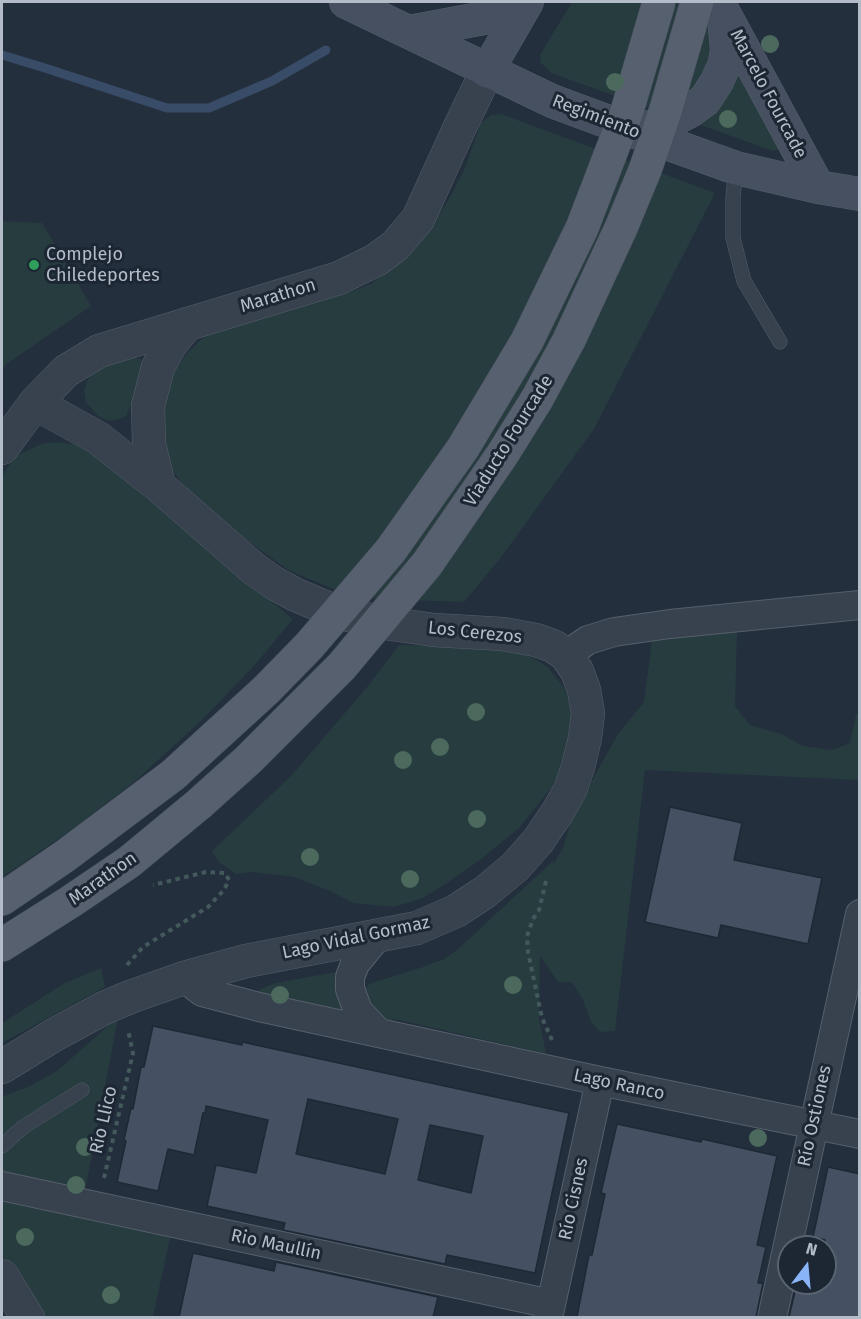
<!DOCTYPE html>
<html>
<head>
<meta charset="utf-8">
<style>
	body { margin:0 }
	#map { position:relative; width:861px; height:1319px; overflow:hidden; background:#242f3e; font-family:"Fira Sans",sans-serif }
	canvas { display:block }
	.frame { position:absolute; inset:0; border:3px solid #b4bcc9; pointer-events:none }
	.north { position:absolute; left:777px; top:1235px; width:60px; height:60px; box-sizing:border-box; background:#1d2633; border:2px solid #59626f; border-radius:50%; rotate:16deg; font-size:16px; font-weight:700; line-height:24px; text-align:center; color:#b4bcc9 }
	.north::after { content:''; display:block; margin:auto; width:21px; height:27px; background:#8ab4f8; clip-path:polygon(50% 0,100% 100%,50% 72%,0 100%) }
</style>
</head>
<body>
<div id="map">
<canvas width="861" height="1319"></canvas>
<div class="frame"></div>
<div class="north">N</div>
</div>
<script>
const g = document.querySelector('canvas').getContext('2d');
g.lineJoin = 'round';
function paint(path, color) {
  g.fillStyle = color;
  g.fill(path, 'evenodd');
}
function toPath(rows) {
  const path = new Path2D();
  for (const r of rows) {
    path.moveTo(r[0], r[1]);
    for (let i = 2; i < r.length; i += 2) path.lineTo(r[i], r[i + 1]);
  }
  return path;
}
function stroke(path, color, width, dash) {
  g.strokeStyle = color;
  g.lineWidth = width;
  g.lineCap = dash ? 'butt' : 'round';
  g.setLineDash(dash || []);
  g.stroke(path);
}
function drawText(font, color, halo, rows, align = 'center') {
  g.font = font + ' "Fira Sans",sans-serif';
  g.lineWidth = 6;
  g.setLineDash([]);
  g.textBaseline = 'middle';
  g.strokeStyle = halo;
  g.fillStyle = color;
  for (const [text, x, y, turn = 0] of rows) {
    g.save();
    g.translate(x, y);
    g.rotate((+turn || 0) * Math.PI / 180);
    g.textAlign = isNaN(turn) ? turn : align;
    if (halo) g.strokeText(text, 0, 0);
    g.fillText(text, 0, 0);
    g.restore();
  }
}
paint(toPath([
	[572,2,691,2,710,27,714,40,706,73,690,92,649,108,551,73,541,63,540,55],
	[734,67,777,139,780,146,777,150,773,151,698,124],
	[501,114,715,193,594,429,499,560,464,602,379,599,343,593,288,570,225,524,188,491,174,473,166,453,160,410,174,372,186,354,204,337,219,328,347,293,371,284,403,258,427,230,448,201,464,170,481,123,491,115],
	[2,221,42,223,91,306,5,365,2,374],
	[132,357,141,359,142,367,132,403,126,416,119,419,108,421,98,416,86,402,84,391,87,381,96,369],
	[56,442,79,445,96,453,116,472,293,619,253,667,202,720,134,782,70,831,2,877,2,476,16,456,41,444],
	[737,630,735,706,750,725,781,734,803,746,832,750,850,743,856,715,859,713,859,780,645,770,615,1031,600,1032,591,1022,583,1000,572,982,558,982,540,956,539,1018,546,1054,399,1020,374,1018,362,996,365,987,372,983,423,967,444,959,458,949,553,861,553,865,564,846,572,816,618,734,644,702,652,641],
	[399,645,483,647,509,649,531,657,548,667,564,688,572,707,567,756,552,787,519,828,480,860,447,883,423,898,394,907,353,903,330,891,294,877,252,872,236,874,219,862,212,851,292,775,368,686],
	[101,968,105,987,2,1043,2,1023,65,983],
	[342,971,338,999,347,1016,257,994,260,989,275,983],
	[118,1017,81,1213,171,1233,153,1317,41,1317,2,1256,2,1097,32,1085,57,1071]
]), '#263c3f');
stroke(toPath([
	[2,55,45,68,167,108,209,108,272,81,326,50]
]), '#394c67', 9);
const building = toPath([
	[670,807,742,823,734,860,822,878,808,944,721,925,718,938,645,922,670,807],
	[153,1026,242,1045,242,1042,569,1113,535,1273,447,1255,445,1264,283,1230,285,1223,207,1206,216,1165,256,1173,268,1120,206,1106,205,1113,203,1113,194,1155,168,1149,158,1191,117,1182,126,1141,124,1140,131,1108,133,1109,141,1067,144,1067,153,1026],
	[308,1099,398,1119,385,1174,296,1154,308,1099],
	[430,1125,483,1136,471,1193,418,1180,430,1125],
	[617,1124,701,1142,702,1139,777,1156,757,1245,766,1247,758,1283,763,1283,756,1317,577,1317,589,1255,592,1255,605,1194,601,1193,617,1124],
	[828,1167,860,1174,860,1317,789,1317,797,1283,825,1283,825,1240,813,1237,828,1167],
	[193,1253,274,1271,276,1262,438,1297,433,1317,179,1317,193,1253]
]);
paint(building, '#455162');
stroke(building, '#1f2835', 1.5);
const service = toPath([
	[736,168,733,197,733,238,744,281,780,342],
	[2,1146,23,1127,82,1090]
]);
const minor = toPath([
	[566,655,588,640,614,632,670,624,860,605],
	[377,937,355,964,350,977,350,989,358,1011,379,1033],
	[184,978,202,992,259,1007,600,1081,860,1134],
	[2,1186,551,1304],
	[548,1318,600,1081],
	[772,1318,860,914]
]);
const tertiary = toPath([
	[2,448,35,403,66,371,99,351,339,278,376,260,395,246,418,219,459,129,487,71],
	[159,486,149,444,148,406,158,367,170,345,187,324],
	[2,1067,54,1035,104,1008,130,997,184,978,246,961,417,928,456,911,485,892,515,867,538,841,557,813,570,790,578,767,585,738,588,713,584,690,577,671,566,655,553,646,536,640,503,634,434,630,385,623,339,613,296,595,274,583,253,568,159,486,98,438,35,403],
	[2,1276,28,1318]
]);
const secondary = toPath([
	[346,2,552,101,633,131,736,168,818,187,860,194],
	[718,2,818,187],
	[409,32,484,18,518,2],
	[487,71,527,2],
	[639,130,673,120,690,111,705,100,716,83,724,66,727,51,724,17]
]);
const primary = toPath([
	[2,899,65,856,173,775],
	[2,945,70,902,129,862,199,804]
]);
stroke(service, '#565f6c', 15);
stroke(minor, '#565f6c', 30);
stroke(tertiary, '#565f6c', 34);
stroke(secondary, '#565f6c', 34);
stroke(primary, '#414a57', 34);
stroke(toPath([
	[546,881,539,910,533,919,527,936,528,952,542,1018,552,1040],
	[127,965,143,947,208,907,224,890,229,880,225,873,206,872,153,885],
	[104,1178,133,1053,128,1030]
]), '#44595c', 4, [4.5, 4.5]);
stroke(service, '#38414e', 14);
stroke(minor, '#38414e', 28);
stroke(tertiary, '#38414e', 33);
stroke(secondary, '#465061', 33);
stroke(primary, '#56606e', 33);
const primaryBridge = toPath([
	[173,775,266,690,309,646,391,550,463,448,527,341,582,228,627,111,659,2],
	[199,804,248,760,342,666,427,564,502,455,537,399,569,340,621,228,645,170,665,112,697,2]
]);
stroke(primaryBridge, '#414a57', 34, []);
stroke(primaryBridge, '#56606e', 33);
g.fillStyle = '#4b6a5d';
for (const [x, y] of [
	[770,44],
	[615,82],
	[728,119],
	[476,712],
	[440,747],
	[403,760],
	[477,819],
	[310,857],
	[410,879],
	[513,985],
	[280,995],
	[758,1138],
	[85,1147],
	[76,1185],
	[25,1237],
	[111,1295]
]) {
  g.beginPath();
  g.arc(x, y, 9, 0, 2 * Math.PI);
  g.fill();
}
for (const [x, y, r, color] of [
	[34,265,6,"#2e9e5b"]
]) {
  const dot = new Path2D();
  dot.arc(x, y, r, 0, 2 * Math.PI);
  g.fillStyle = color;
  g.fill(dot);
  stroke(dot, '#1d2633', 2);
}
drawText('18px', '#b4bcc9', '#1d2633', [
	["Marcelo Fourcade",768,94,62],
	["Regimiento",596,117,21],
	["Marathon",278,296,-17],
	["Viaducto Fourcade",509,441,-58],
	["Los Cerezos",475,633,6],
	["Marathon",103,879,-35],
	["Lago Vidal Gormaz",356,938,-12],
	["Lago Ranco",619,1085,12],
	["Río Ostiones",815,1116,-78],
	["Río Llico",104,1120,-77],
	["Río Cisnes",574,1199,-78],
	["Rio Maullín",276,1245,12]
]);
drawText('18px', '#b4bcc9', '#1d2633', [
	["Complejo",46,255],
	["Chiledeportes",46,276]
], 'left');
</script>
</body>
</html>
